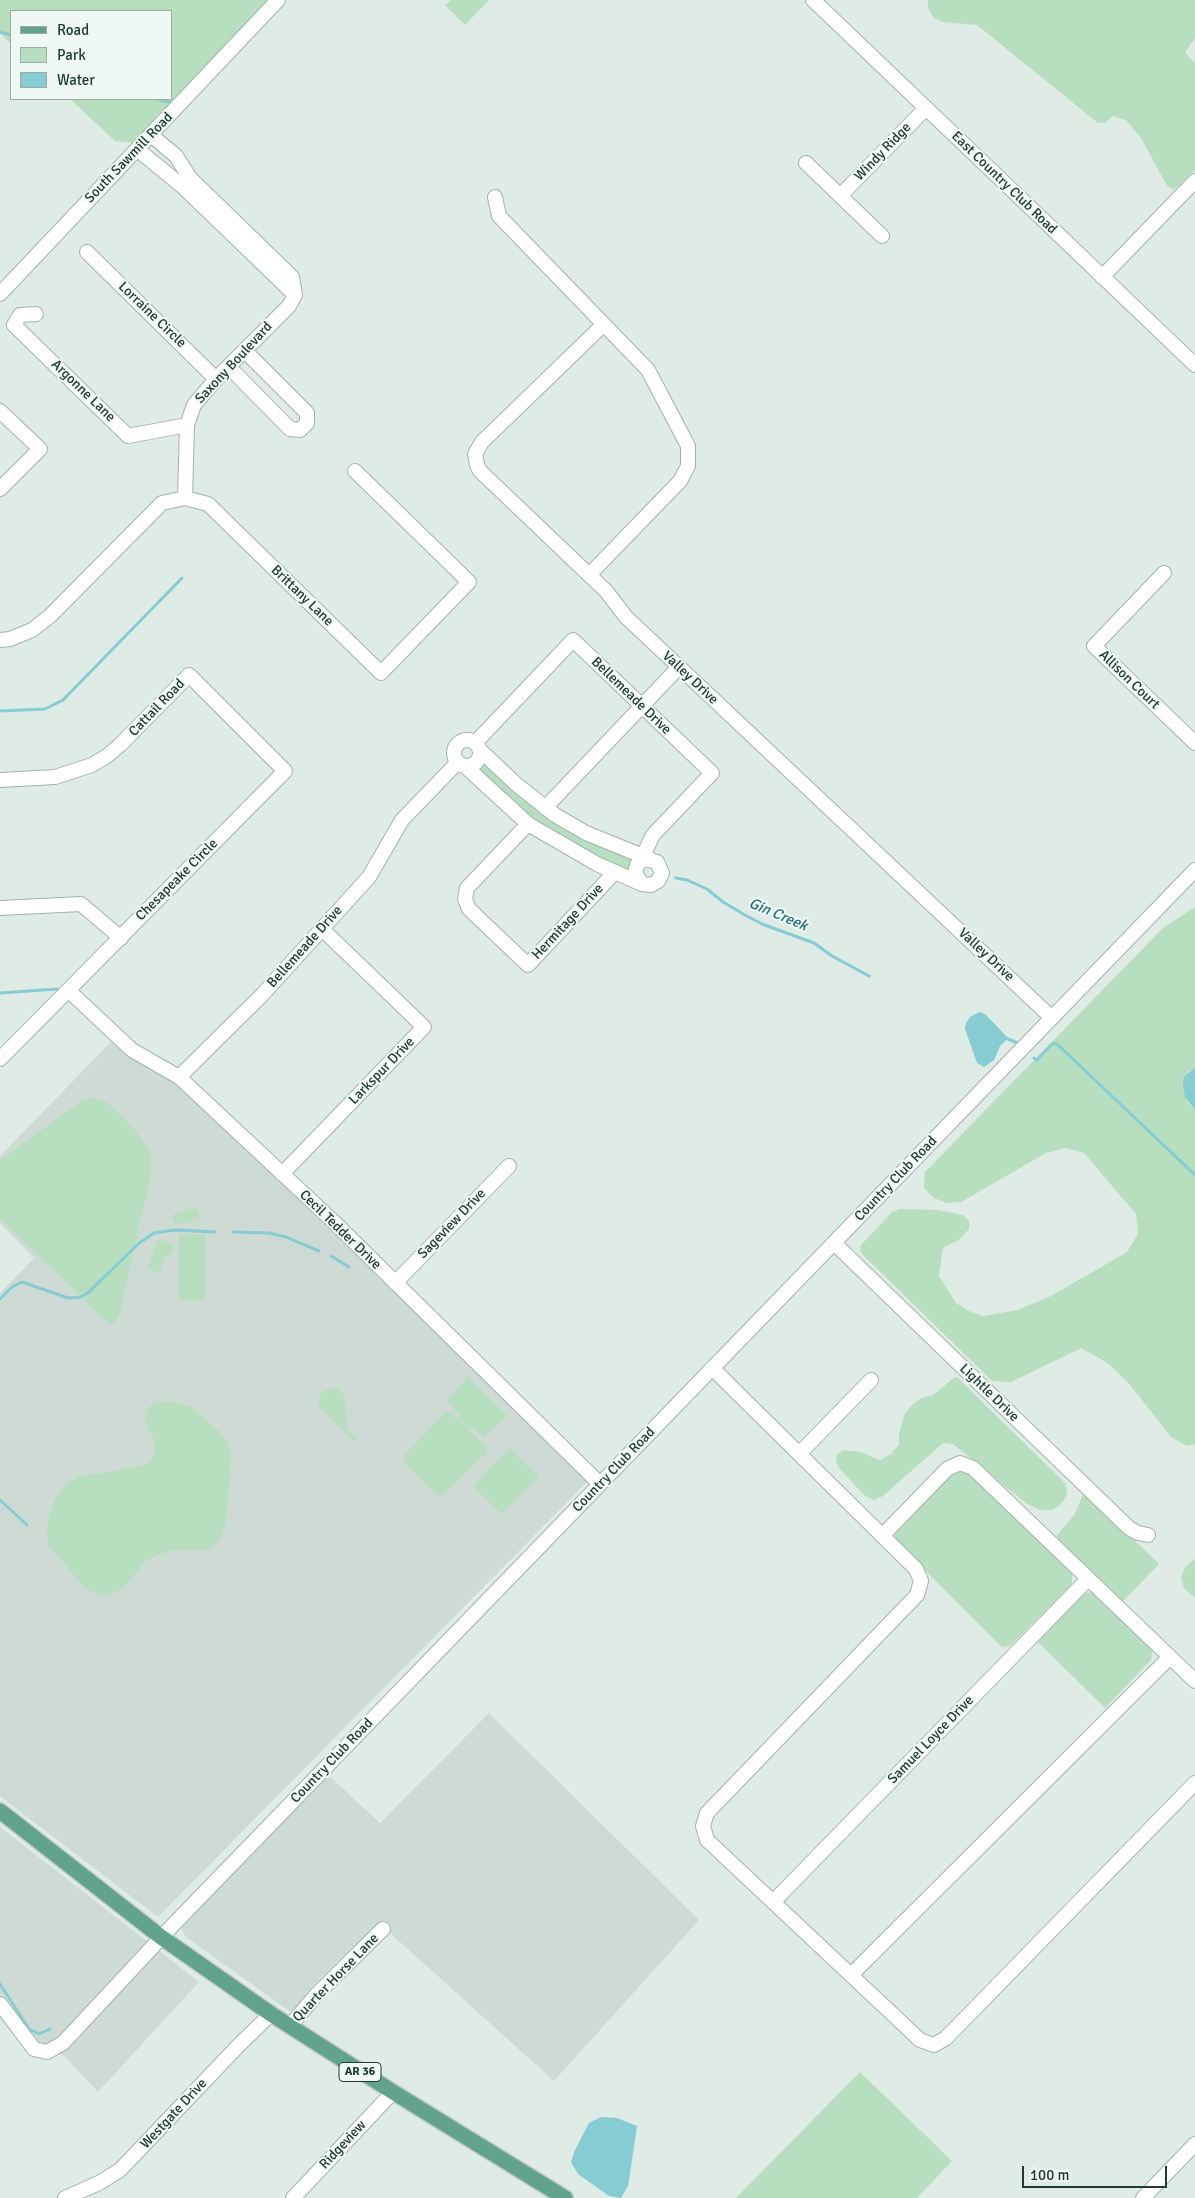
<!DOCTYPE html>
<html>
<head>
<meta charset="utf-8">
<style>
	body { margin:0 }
	#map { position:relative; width:1195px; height:2198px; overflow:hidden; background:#dfebe5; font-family:Signika,sans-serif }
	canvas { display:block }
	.legend { position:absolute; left:10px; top:10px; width:162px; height:90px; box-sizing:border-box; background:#f0f8f3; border:1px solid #9dada6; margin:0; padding:6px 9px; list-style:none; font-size:15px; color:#203c32 }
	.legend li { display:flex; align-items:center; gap:10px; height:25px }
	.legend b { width:25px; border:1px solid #9dada6 }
	.scale { position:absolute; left:1022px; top:2166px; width:145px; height:22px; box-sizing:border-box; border:2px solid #203c32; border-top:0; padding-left:6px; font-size:15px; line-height:18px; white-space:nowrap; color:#203c32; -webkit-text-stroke:4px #f0f8f3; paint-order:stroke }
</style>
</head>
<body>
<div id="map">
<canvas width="1195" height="2198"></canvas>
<ul class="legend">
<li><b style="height:6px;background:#62a38e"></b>Road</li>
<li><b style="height:14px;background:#b7debf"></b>Park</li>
<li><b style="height:14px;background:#85ccd3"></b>Water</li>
</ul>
<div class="scale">100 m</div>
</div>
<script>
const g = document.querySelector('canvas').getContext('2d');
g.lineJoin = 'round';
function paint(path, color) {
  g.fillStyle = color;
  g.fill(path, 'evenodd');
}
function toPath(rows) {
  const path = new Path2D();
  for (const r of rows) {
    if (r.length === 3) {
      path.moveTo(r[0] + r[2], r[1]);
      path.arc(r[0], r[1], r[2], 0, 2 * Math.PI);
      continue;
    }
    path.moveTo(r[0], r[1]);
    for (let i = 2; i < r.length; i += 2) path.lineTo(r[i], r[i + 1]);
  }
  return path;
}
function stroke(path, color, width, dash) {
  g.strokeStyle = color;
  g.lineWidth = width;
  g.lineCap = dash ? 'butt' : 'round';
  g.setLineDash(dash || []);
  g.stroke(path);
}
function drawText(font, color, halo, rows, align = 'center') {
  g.font = font + ' Signika,sans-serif';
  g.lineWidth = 4;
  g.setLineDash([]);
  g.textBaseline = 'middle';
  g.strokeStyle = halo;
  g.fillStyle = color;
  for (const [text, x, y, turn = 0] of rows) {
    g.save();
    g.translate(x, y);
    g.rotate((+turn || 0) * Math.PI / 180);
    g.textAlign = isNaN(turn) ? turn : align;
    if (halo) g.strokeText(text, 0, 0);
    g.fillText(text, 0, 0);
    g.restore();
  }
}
paint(toPath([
	[111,1042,128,1056,174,1081,335,1232,588,1481,158,1917,0,1796,0,1293,34,1258,0,1223,0,1156],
	[489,1713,699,1920,554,2081,379,1923,313,1985,292,2013,186,1937,182,1930,182,1925,326,1773,380,1823],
	[0,1827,148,1942,69,2029,52,2042,44,2045,34,2040,0,1994],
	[157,1949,199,1982,98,2092,61,2053]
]), '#cedbd4');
paint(toPath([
	[0,0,270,0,135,143,115,141,70,99,171,99,171,11,11,11,11,44,0,33],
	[451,0,489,0,465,25,445,5],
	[928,0,1195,0,1195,38,1185,52,1195,64,1195,170,1179,186,1173,189,1167,186,1141,138,1126,120,1113,116,1105,123,1098,123,977,25,943,22,933,17,928,8],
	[484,763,630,858,632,861,629,869,625,870,585,852,528,818,477,770],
	[1195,907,1195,1067,1188,1072,1187,1102,1195,1110,1195,1444,1187,1446,1171,1437,1131,1386,1108,1363,1081,1348,1011,1382,992,1381,863,1255,860,1250,861,1245,891,1213,900,1209,937,1210,963,1215,969,1221,969,1229,959,1240,943,1248,939,1276,956,1303,969,1311,983,1316,1018,1310,1051,1296,1127,1252,1138,1234,1136,1214,1084,1153,1065,1148,1046,1153,961,1202,947,1203,934,1198,924,1188,925,1172,1163,928],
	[91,1098,106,1102,125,1119,138,1134,149,1152,151,1174,119,1316,112,1324,108,1323,0,1218,0,1160,80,1102],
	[194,1207,199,1212,199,1217,178,1225,175,1223,172,1217,174,1214],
	[179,1234,205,1234,205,1300,179,1300],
	[158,1239,174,1244,172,1253,164,1257,161,1271,156,1273,148,1268],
	[469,1377,507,1415,484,1438,472,1427,469,1430,486,1447,487,1452,444,1494,437,1495,405,1464,404,1456,445,1412,450,1412,457,1419,460,1416,446,1401],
	[955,1377,958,1378,1065,1483,1067,1490,1066,1497,1060,1505,1052,1510,1039,1510,1026,1503,953,1444,943,1443,883,1496,874,1500,865,1496,840,1469,836,1462,837,1455,843,1450,860,1452,880,1460,891,1454,899,1444,899,1435,904,1415,911,1406,921,1398,933,1395],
	[336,1388,344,1395,348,1432,355,1435,356,1443,318,1406,321,1393,325,1390],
	[157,1402,173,1402,191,1407,220,1432,228,1443,231,1455,226,1520,222,1534,216,1544,208,1550,168,1551,147,1560,121,1590,104,1596,86,1589,48,1545,47,1527,50,1511,59,1492,67,1483,79,1477,142,1466,151,1461,155,1452,155,1444,145,1418,149,1407],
	[510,1448,539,1477,502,1514,473,1486],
	[959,1471,969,1473,1072,1573,1072,1584,1010,1646,1002,1647,896,1541,895,1533,950,1474],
	[1084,1492,1159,1564,1122,1602,1056,1539,1057,1535,1075,1514],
	[1195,1559,1195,1598,1184,1588,1181,1578,1185,1567],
	[1080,1592,1094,1593,1153,1650,1151,1660,1105,1708,1035,1639],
	[860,2072,952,2161,917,2198,736,2198]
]), '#b7debf');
paint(toPath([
	[979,1012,985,1014,1008,1038,1000,1046,994,1060,984,1067,977,1063,965,1029,966,1023,970,1017],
	[1195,1067,1195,1110,1185,1097,1183,1083,1184,1077],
	[601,2117,617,2118,637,2126,628,2186,621,2198,609,2196,578,2174,571,2162,575,2150,589,2123]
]), '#85ccd3');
stroke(toPath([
	[0,32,11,35],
	[156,99,174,103],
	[0,711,45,709,63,700,182,578],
	[676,878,687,880,707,889,723,902,745,915,762,924,814,943,832,956,869,976],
	[0,993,57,989],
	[1008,1039,1018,1043],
	[1034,1058,1037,1060,1052,1044,1057,1044,1195,1175],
	[233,1232,269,1233,286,1237,319,1251],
	[331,1256,349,1267],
	[0,1299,12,1287,22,1282,68,1298,81,1297,89,1292,138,1244,154,1233,175,1230,215,1232],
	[0,1500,27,1525],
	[0,1984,29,2029,39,2034,50,2029]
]), '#85ccd3', 3);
const minor = toPath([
	[813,0,1195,365],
	[137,149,182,186,295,295,292,277,190,178,176,156,151,135],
	[806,163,882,236],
	[840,196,926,108],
	[495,197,499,216,648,370,688,446,688,466,680,481,589,575],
	[87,252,216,379],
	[1102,277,1195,181],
	[0,294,278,0],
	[36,314,20,315,14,325,128,436,187,425],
	[604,324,482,442,475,454,477,465,480,471,606,591,626,617,1052,1018],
	[229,367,290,429,300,430,307,423,307,413,245,351],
	[0,411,40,449,0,489],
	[185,498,187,425,194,405,216,379,289,306,295,295],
	[1164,573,1094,646,1195,743],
	[0,640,10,639,32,630,50,616,162,503,185,498,208,504,381,673,469,582,355,471],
	[467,753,13],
	[475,743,573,640,712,773,653,835,643,856],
	[480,750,516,784,555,815,586,833,650,859],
	[465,766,528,824,597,864,642,884,651,885,658,881,662,873,657,862,644,859,637,865,635,873,642,884],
	[0,780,55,777,92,765,107,756,120,745,189,675,285,771,0,1059],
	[545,808,679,667],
	[528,824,467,888,465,899,469,909,528,965,615,872],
	[0,908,81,904,121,938],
	[68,990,132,1050,179,1077,334,1222,600,1484],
	[179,1077,262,995,369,877,402,820,457,763],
	[282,1174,424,1027,322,929],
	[834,1243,1129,1528,1138,1533,1148,1535],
	[395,1283,509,1166],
	[712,1368,916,1569,921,1581,917,1595,707,1813,703,1826,707,1840,920,2040,934,2045,946,2038,1195,1783],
	[799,1454,871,1380],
	[882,1536,947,1469,960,1463,973,1468,1195,1681],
	[774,1901,1088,1579],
	[851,1975,1170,1657],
	[0,2004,34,2049,47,2052,63,2043,172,1926,1195,870],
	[290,2026,317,1994,383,1929],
	[65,2198,99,2183,120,2170,239,2045,271,2014],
	[293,2198,393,2092],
	[1143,2198,1195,2144]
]);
const major = toPath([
	[0,1811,161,1937,271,2014,393,2092,565,2198]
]);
stroke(minor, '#a2b3ac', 16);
stroke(major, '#c1c8c6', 18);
stroke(minor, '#fff', 14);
stroke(major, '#62a38e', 15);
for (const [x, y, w] of [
	[360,2072,42]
]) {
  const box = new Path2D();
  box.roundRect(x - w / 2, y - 9.5, w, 19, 4);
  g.fillStyle = '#f0f8f3';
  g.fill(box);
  stroke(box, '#203c32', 1);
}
drawText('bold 12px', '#203c32', null, [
	["AR 36",360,2072]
]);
drawText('14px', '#203c32', '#f0f8f3', [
	["Windy Ridge",883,152,-46],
	["South Sawmill Road",129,158,-46],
	["East Country Club Road",1004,183,44],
	["Lorraine Circle",152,315,44],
	["Saxony Boulevard",234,363,-47],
	["Argonne Lane",83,391,44],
	["Brittany Lane",302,596,44],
	["Valley Drive",690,678,43],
	["Allison Court",1129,680,44],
	["Bellemeade Drive",631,696,44],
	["Cattail Road",157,708,-46],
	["Chesapeake Circle",177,880,-45],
	["Hermitage Drive",568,922,-47],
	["Bellemeade Drive",305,947,-48],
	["Valley Drive",986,955,43],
	["Larkspur Drive",382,1071,-46],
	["Country Club Road",896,1179,-46],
	["Sageview Drive",452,1224,-46],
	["Cecil Tedder Drive",340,1230,44],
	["Lightle Drive",989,1393,44],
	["Country Club Road",614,1470,-46],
	["Samuel Loyce Drive",931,1740,-46],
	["Country Club Road",332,1761,-46],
	["Quarter Horse Lane",336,1978,-46],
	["Westgate Drive",174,2114,-47],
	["Ridgeview",343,2145,-47]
]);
drawText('italic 15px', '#18707a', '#f0f8f3', [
	["Gin Creek",778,915,23]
]);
</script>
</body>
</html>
